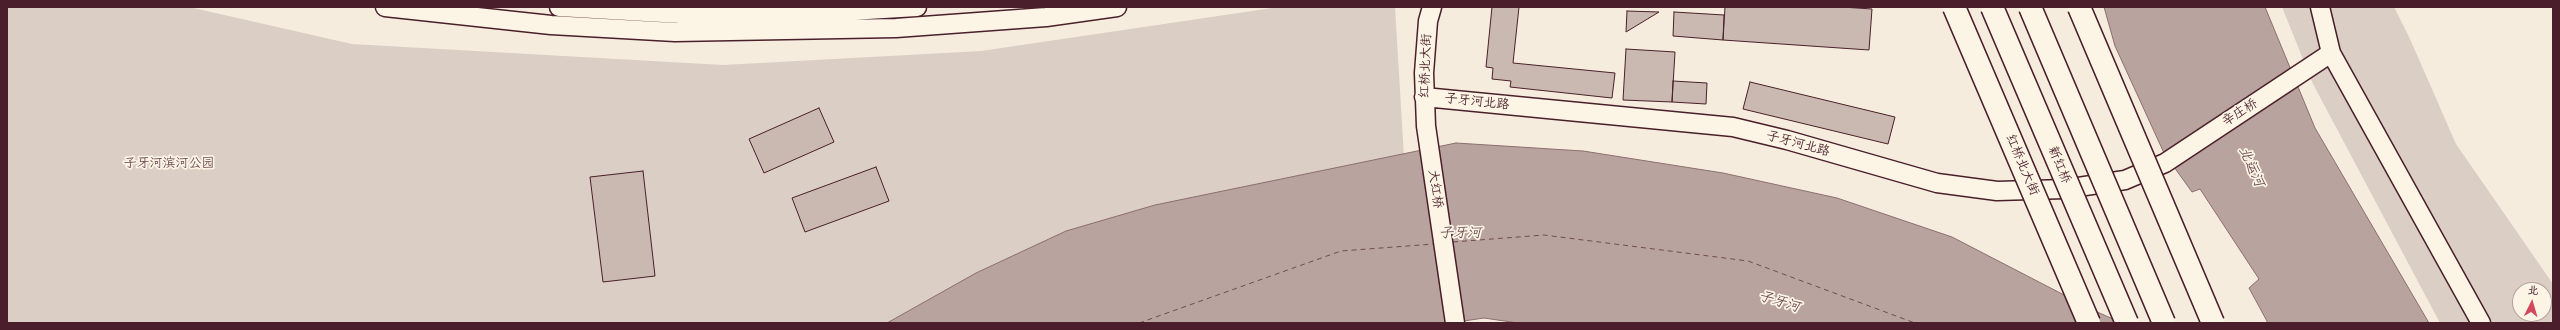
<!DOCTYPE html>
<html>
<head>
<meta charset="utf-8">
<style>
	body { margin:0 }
	#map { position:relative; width:2560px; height:330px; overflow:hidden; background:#f5ecde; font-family:Itim,"LXGW WenKai TC",sans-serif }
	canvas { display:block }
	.frame { position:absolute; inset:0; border:8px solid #4a1f2b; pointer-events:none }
	.north { position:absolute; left:2512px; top:282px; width:40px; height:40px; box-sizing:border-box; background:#fcf5e5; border:1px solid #b59f9b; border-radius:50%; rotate:5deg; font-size:11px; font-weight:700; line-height:16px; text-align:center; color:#4a1f2b }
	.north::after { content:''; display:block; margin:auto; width:14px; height:18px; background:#d1495b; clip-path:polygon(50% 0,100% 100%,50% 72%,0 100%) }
</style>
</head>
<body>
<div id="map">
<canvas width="2560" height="330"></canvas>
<div class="frame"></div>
<div class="north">北</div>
</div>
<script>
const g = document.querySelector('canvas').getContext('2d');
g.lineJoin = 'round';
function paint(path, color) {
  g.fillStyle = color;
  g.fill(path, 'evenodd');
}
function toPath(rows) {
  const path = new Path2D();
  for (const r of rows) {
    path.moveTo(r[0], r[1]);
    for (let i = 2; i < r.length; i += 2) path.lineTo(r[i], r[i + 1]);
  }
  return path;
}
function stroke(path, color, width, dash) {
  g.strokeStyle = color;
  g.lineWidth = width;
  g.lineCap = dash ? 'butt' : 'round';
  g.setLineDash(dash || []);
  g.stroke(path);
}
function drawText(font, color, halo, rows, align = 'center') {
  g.font = font + ' Itim,"LXGW WenKai TC",sans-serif';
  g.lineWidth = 3.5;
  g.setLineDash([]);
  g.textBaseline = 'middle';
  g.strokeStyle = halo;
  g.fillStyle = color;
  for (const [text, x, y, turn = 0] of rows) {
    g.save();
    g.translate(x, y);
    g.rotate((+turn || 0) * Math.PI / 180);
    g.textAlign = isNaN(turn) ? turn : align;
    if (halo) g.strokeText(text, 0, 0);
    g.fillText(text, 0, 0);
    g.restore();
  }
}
paint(toPath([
	[7,7,189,7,352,44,723,65,981,51,1279,7,1395,7,1405,174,954,323,7,323],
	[2282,7,2394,7,2410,39,2456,144,2553,284,2553,323,2440,323,2313,84],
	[2520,290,2544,290,2544,314,2520,314]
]), '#dbcec4');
const water = toPath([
	[2104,7,2265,7,2315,128,2429,323,2268,323,2249,288,2259,279,2200,189,2192,192,2164,153,2115,46,2104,7],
	[1456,143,1583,151,1723,173,1837,198,1952,237,2095,311,2122,323,1518,323,1484,318,1450,323,887,323,976,273,1066,231,1155,205,1456,143]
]);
paint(water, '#b8a39e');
stroke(water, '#8c6e70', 1);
stroke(toPath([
	[1453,242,1544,235,1748,261,1915,323],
	[1139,323,1341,251,1434,244]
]), '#704d53', 1, [5, 4]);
const building = toPath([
	[1492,7,1519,7,1513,63,1615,73,1612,98,1510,87,1511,81,1492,79,1493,68,1486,67,1492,7],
	[1725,7,1842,7,1872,9,1869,50,1723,40,1725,7],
	[1627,11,1659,12,1626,32,1627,11],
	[1674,12,1724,15,1723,40,1673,36,1674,12],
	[1626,49,1675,52,1672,102,1623,100,1626,49],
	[1673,81,1707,83,1706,104,1672,102,1673,81],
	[1750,82,1895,117,1888,144,1743,109,1750,82],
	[819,108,834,142,764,173,749,139,819,108],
	[876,167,889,201,805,232,792,198,876,167],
	[643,171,655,276,603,282,590,177,643,171]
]);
paint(building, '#cab9b1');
stroke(building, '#4a1f2b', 1);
const minor = toPath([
	[385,7,551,25,675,32,896,28,1046,17,1117,7],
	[559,7,680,14,817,13,917,7],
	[1432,7,1428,21,1424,73,1426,126,1455,323],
	[2320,7,2331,53,2481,323],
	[1424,97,1733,127,1787,140,1937,183,1997,191,2065,189,2125,180,2165,163,2331,53]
]);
stroke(minor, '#4a1f2b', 21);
stroke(minor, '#fcf5e5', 18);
const majorBridge = toPath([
	[1954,7,2089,323],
	[1992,7,2127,323],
	[2030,7,2164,323],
	[2079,7,2213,323]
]);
stroke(majorBridge, '#4a1f2b', 25, []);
stroke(majorBridge, '#fcf5e5', 22);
drawText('13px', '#4a1f2b', '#fcf5e5', [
	["红桥北大街",1426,66,-88],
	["子牙河北路",1477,102,6],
	["辛庄桥",2240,113,-33],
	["子牙河北路",1798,144,15],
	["红桥北大街",2022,165,67],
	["新红桥",2059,165,67],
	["大红桥",1435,189,82]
]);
drawText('13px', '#6e4b51', '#fcf5e5', [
	["子牙河滨河公园",169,164]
]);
drawText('italic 14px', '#704d53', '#fcf5e5', [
	["北运河",2251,167,66],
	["子牙河",1460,233],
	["子牙河",1779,302,17]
]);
</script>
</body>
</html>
